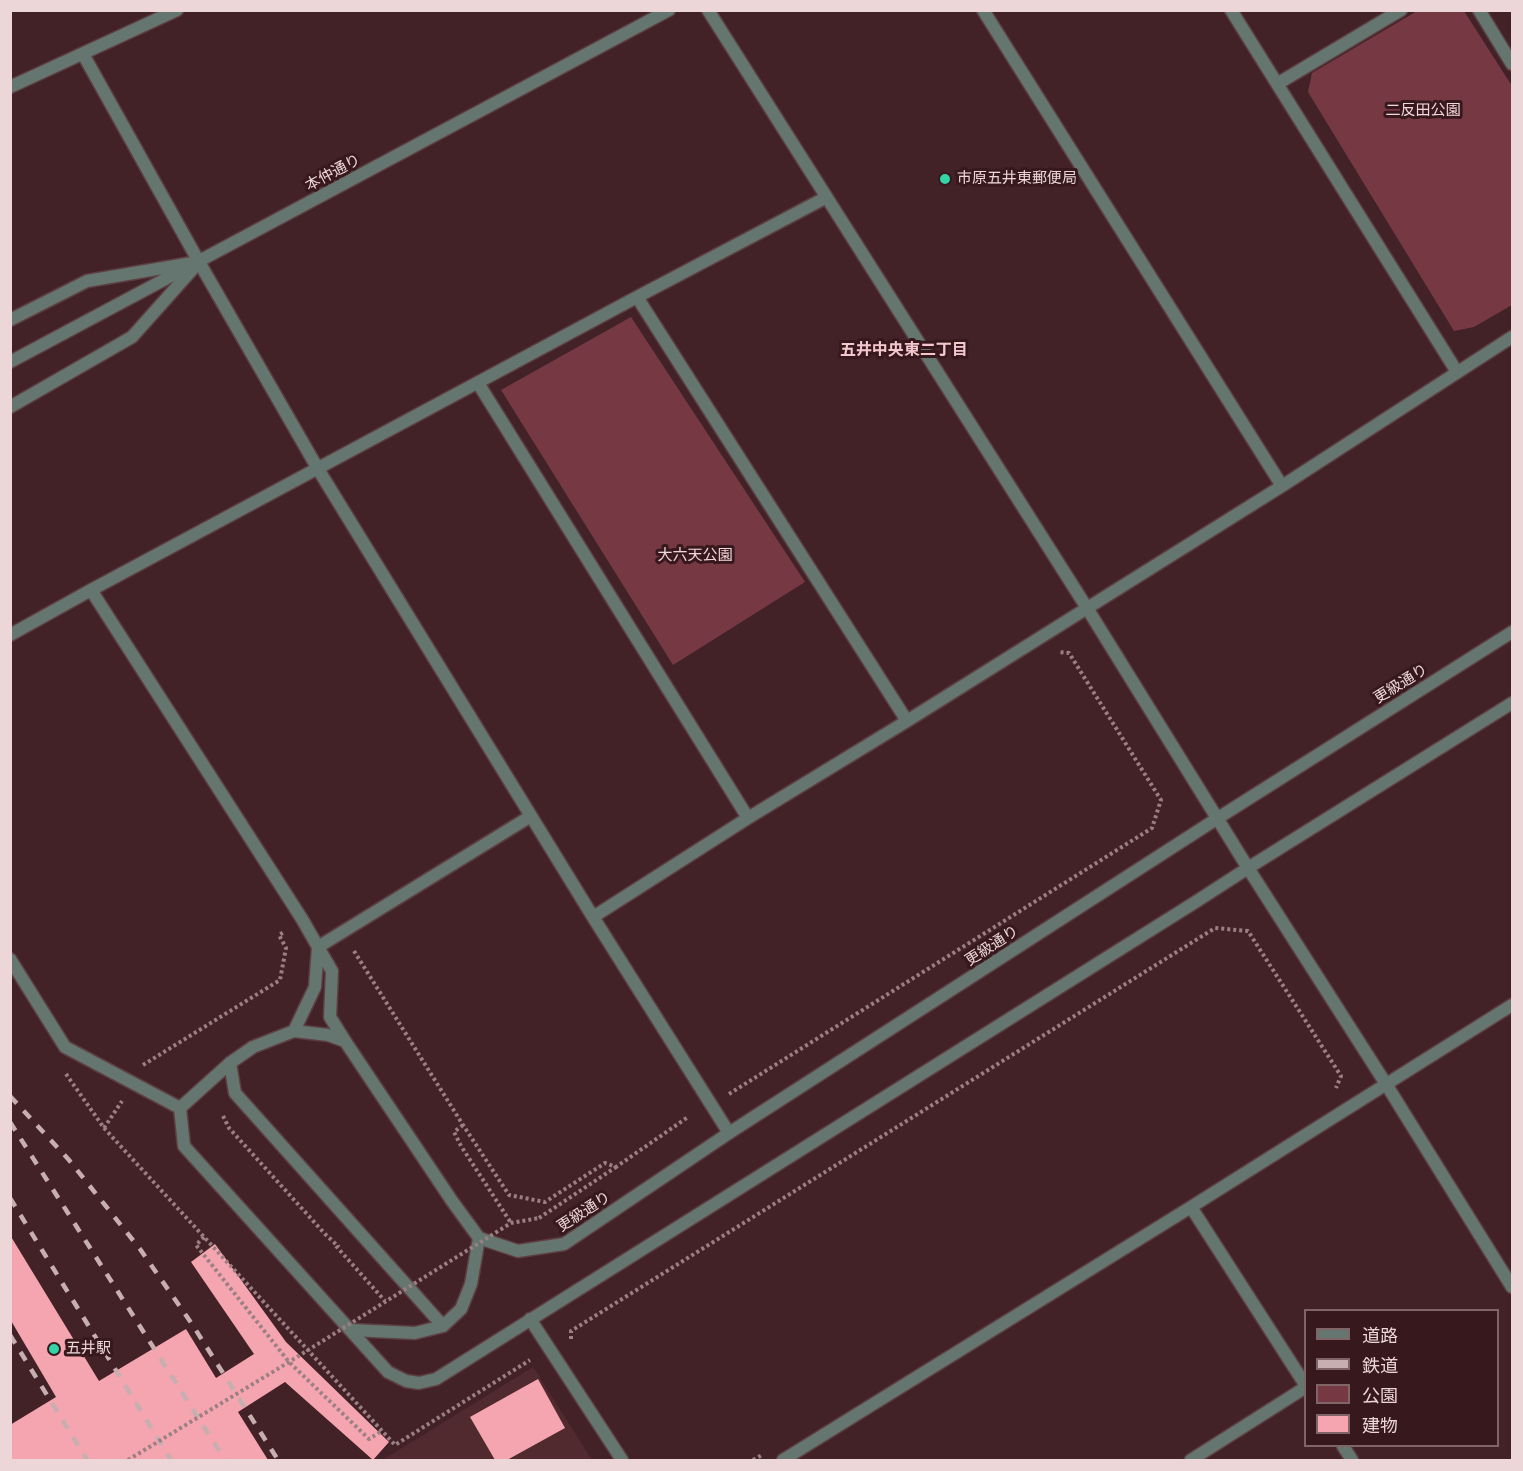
<!DOCTYPE html>
<html>
<head>
<meta charset="utf-8">
<style>
	body { margin:0 }
	#map { position:relative; width:1523px; height:1471px; overflow:hidden; background:#422227; font-family:Rubik,"Noto Sans JP",sans-serif }
	canvas { display:block }
	.frame { position:absolute; inset:0; border:12px solid #ecd6d8; pointer-events:none }
	.legend { position:absolute; left:1304px; top:1309px; width:195px; height:138px; box-sizing:border-box; background:#37181d; border:2px solid #7f6468; margin:0; padding:8px 10px; list-style:none; font-size:18px; color:#ecd6d8 }
	.legend li { display:flex; align-items:center; gap:12px; height:30px }
	.legend b { width:30px; border:2px solid #7f6468 }
</style>
</head>
<body>
<div id="map">
<canvas width="1523" height="1471"></canvas>
<div class="frame"></div>
<ul class="legend">
<li><b style="height:8px;background:#65756f"></b>道路</li>
<li><b style="height:8px;background:#c7aeb1"></b>鉄道</li>
<li><b style="height:16px;background:#763943"></b>公園</li>
<li><b style="height:16px;background:#f5a5af"></b>建物</li>
</ul>
</div>
<script>
const g = document.querySelector('canvas').getContext('2d');
g.lineJoin = 'round';
function paint(path, color) {
  g.fillStyle = color;
  g.fill(path, 'evenodd');
}
function toPath(rows) {
  const path = new Path2D();
  for (const r of rows) {
    path.moveTo(r[0], r[1]);
    for (let i = 2; i < r.length; i += 2) path.lineTo(r[i], r[i + 1]);
  }
  return path;
}
function stroke(path, color, width, dash) {
  g.strokeStyle = color;
  g.lineWidth = width;
  g.lineCap = dash ? 'butt' : 'round';
  g.setLineDash(dash || []);
  g.stroke(path);
}
function drawText(font, color, halo, rows, align = 'center') {
  g.font = font + ' Rubik,"Noto Sans JP",sans-serif';
  g.lineWidth = 6;
  g.setLineDash([]);
  g.textBaseline = 'middle';
  g.strokeStyle = halo;
  g.fillStyle = color;
  for (const [text, x, y, turn = 0] of rows) {
    g.save();
    g.translate(x, y);
    g.rotate((+turn || 0) * Math.PI / 180);
    g.textAlign = isNaN(turn) ? turn : align;
    if (halo) g.strokeText(text, 0, 0);
    g.fillText(text, 0, 0);
    g.restore();
  }
}
paint(toPath([
	[533,1367,592,1460,382,1460,415,1440]
]), '#512a2f');
paint(toPath([
	[1417,11,1464,11,1512,86,1512,305,1474,327,1454,331,1308,92,1312,73],
	[631,317,805,582,673,665,501,390]
]), '#763943');
paint(toPath([
	[10,1235,99,1381,186,1329,216,1378,254,1354,191,1262,215,1244,286,1342,389,1442,373,1460,285,1382,238,1412,268,1460,10,1460,10,1425,56,1397,10,1319],
	[538,1379,565,1428,507,1460,495,1460,470,1417]
]), '#f5a5af');
const minor = toPath([
	[983,10,1282,486],
	[1231,10,1457,372],
	[1479,10,1512,64],
	[83,54,199,262,318,469,593,917,729,1133],
	[1277,84,1401,10],
	[10,87,177,10],
	[637,297,907,721],
	[10,320,87,281,192,263],
	[478,383,748,818],
	[10,407,132,337,198,263],
	[91,590,302,919,318,947,332,971,330,1017,345,1041],
	[10,635,91,590,637,297,825,198],
	[593,917,748,818,907,721,1282,486,1512,337],
	[318,947,531,816],
	[10,959,65,1047,180,1108],
	[294,1031,315,987,318,947],
	[230,1063,235,1093,443,1326],
	[1191,1207,1306,1386],
	[351,1330,415,1333,443,1326,461,1309,471,1284,479,1238],
	[1343,1446,1352,1460],
	[783,1460,1191,1207,1512,1005],
	[1191,1460,1306,1387]
]);
const tertiary = toPath([
	[708,10,1087,608,1248,868,1386,1084,1512,1287],
	[10,362,669,10],
	[1512,632,1218,818,729,1133,564,1244,518,1251,479,1238,452,1201,345,1041,328,1035,294,1031,253,1047,230,1063,180,1108,184,1146,388,1372,406,1381,419,1383,436,1379,1197,901,1248,868,1512,703],
	[530,1319,622,1460]
]);
stroke(minor, '#5d3f43', 15);
stroke(tertiary, '#5d3f43', 15);
stroke(toPath([
	[354,951,463,1125,509,1195,545,1202,605,1163,616,1167,688,1117],
	[143,1065,280,980,286,948,279,935,284,932],
	[66,1074,104,1128,395,1445,530,1360],
	[729,1094,1152,828,1161,800,1069,653,1059,652],
	[223,1116,229,1128,325,1234,339,1247],
	[463,1125,454,1132,461,1146,511,1223],
	[104,1128,122,1101],
	[539,1218,616,1167],
	[204,1237,196,1245,289,1362,369,1439,382,1431],
	[336,1246,385,1301],
	[571,1339,571,1331,1215,928,1248,931,1341,1076,1336,1088],
	[753,1460,762,1455]
]), '#9a7f83', 4, [3, 3]);
stroke(minor, '#65756f', 12);
stroke(tertiary, '#65756f', 12);
stroke(toPath([
	[10,1096,69,1160,140,1249,192,1324,278,1460],
	[10,1122,225,1460],
	[10,1198,171,1460],
	[10,1335,87,1460]
]), '#c7aeb1', 4.5, [10, 10]);
stroke(toPath([
	[128,1460,289,1362,511,1223,539,1218]
]), '#9a7f83', 4, [3, 3]);
for (const [x, y, r, color] of [
	[945,179,6,"#33d4a8"],
	[54,1349,6,"#33d4a8"]
]) {
  const dot = new Path2D();
  dot.arc(x, y, r, 0, 2 * Math.PI);
  g.fillStyle = color;
  g.fill(dot);
  stroke(dot, '#37181d', 2);
}
drawText('15px', '#f2d7da', '#37181d', [
	["二反田公園",1423,111],
	["大六天公園",695,556]
]);
drawText('15px', '#ecd6d8', '#37181d', [
	["本仲通り",333,173,-28],
	["更級通り",1401,684,-32],
	["更級通り",992,946,-33],
	["更級通り",584,1212,-33]
]);
drawText('15px', '#ecd6d8', '#37181d', [
	["市原五井東郵便局",957,179],
	["五井駅",66,1349]
], 'left');
drawText('bold 16px', '#f3c8cd', '#37181d', [
	["五井中央東二丁目",904,350]
]);
</script>
</body>
</html>
